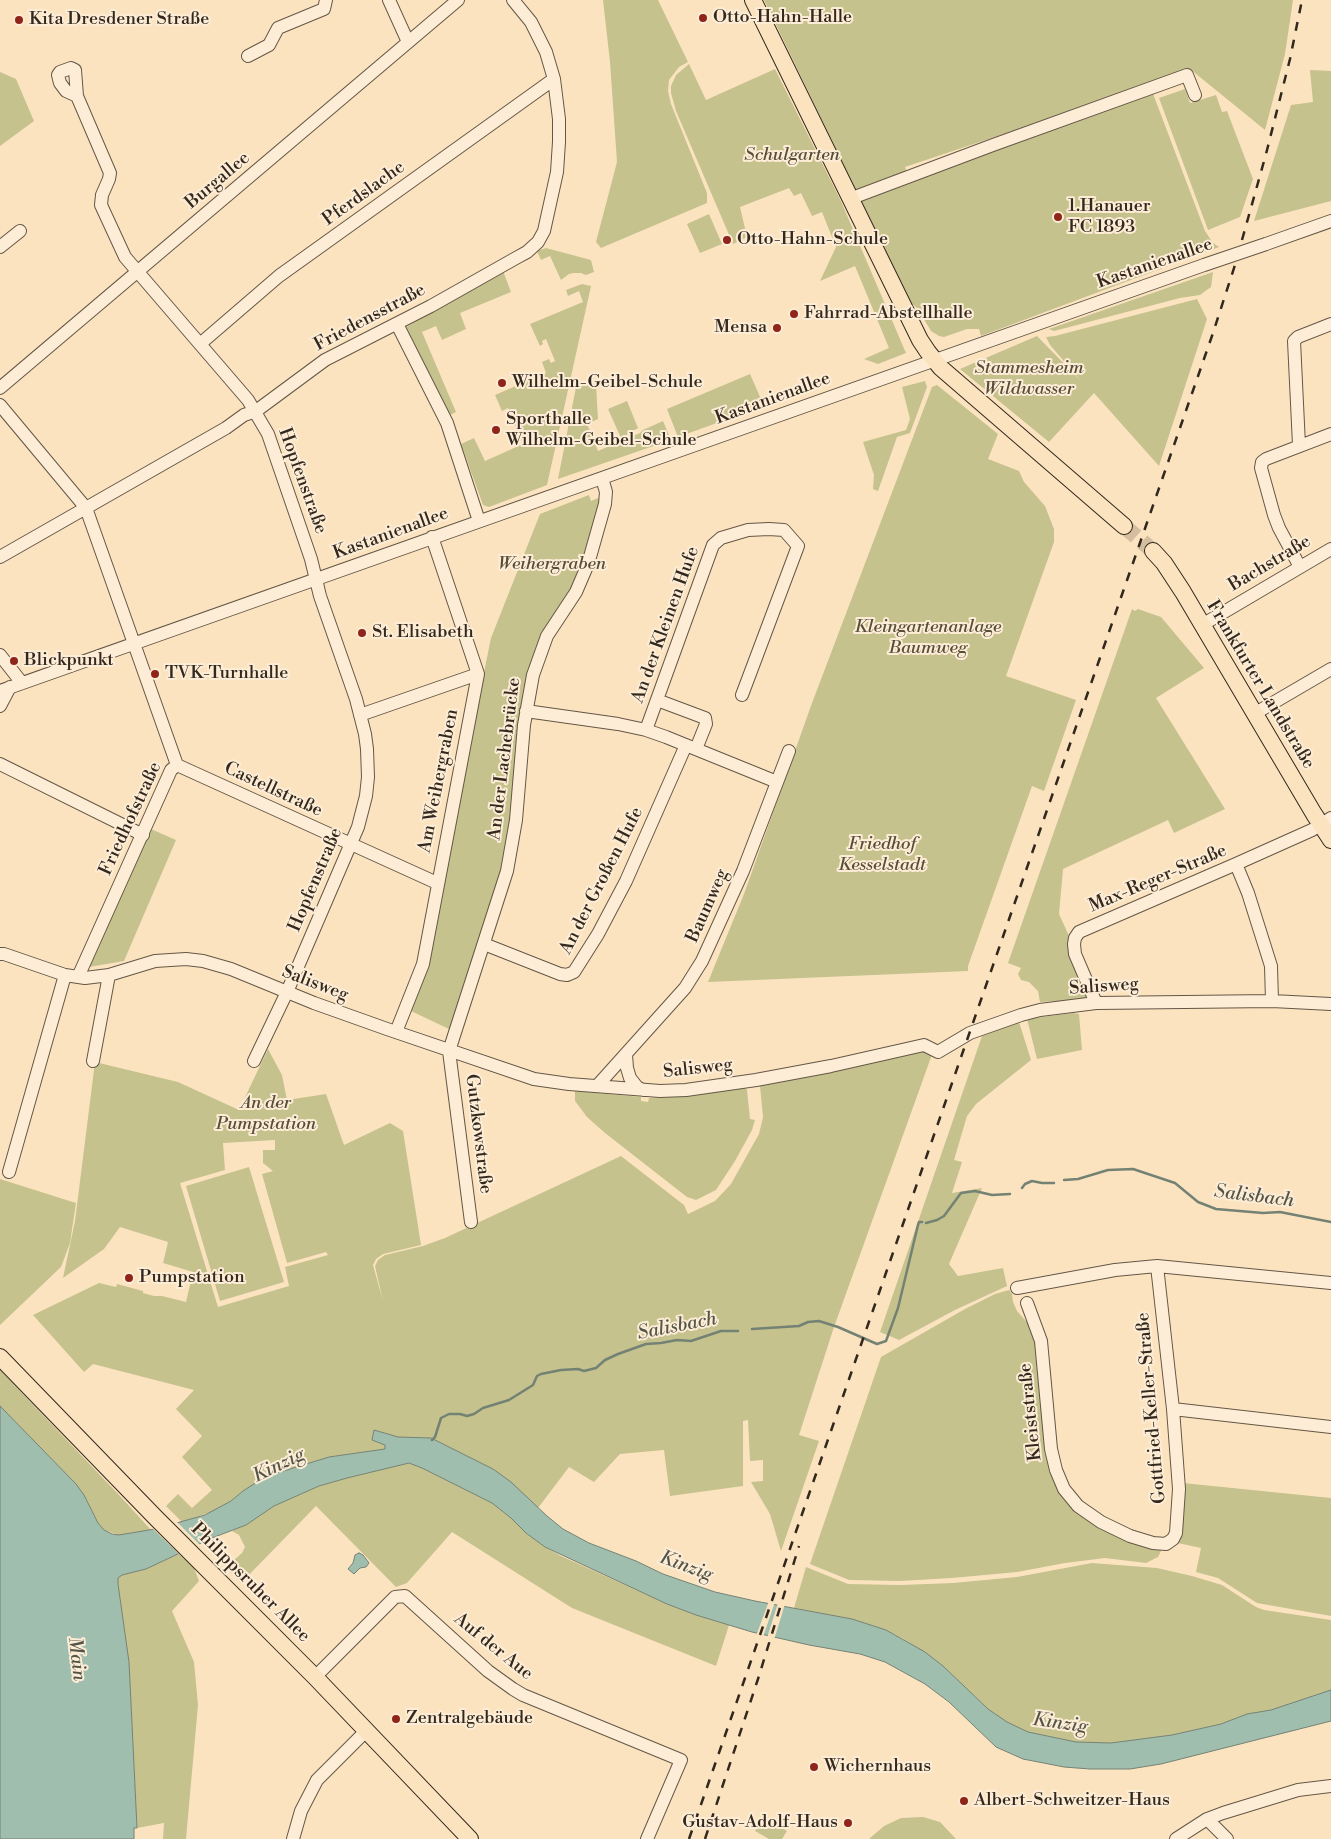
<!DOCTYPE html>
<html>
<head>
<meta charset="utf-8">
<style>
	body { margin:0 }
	canvas { display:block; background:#fce3c0 }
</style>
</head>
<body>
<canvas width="1331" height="1839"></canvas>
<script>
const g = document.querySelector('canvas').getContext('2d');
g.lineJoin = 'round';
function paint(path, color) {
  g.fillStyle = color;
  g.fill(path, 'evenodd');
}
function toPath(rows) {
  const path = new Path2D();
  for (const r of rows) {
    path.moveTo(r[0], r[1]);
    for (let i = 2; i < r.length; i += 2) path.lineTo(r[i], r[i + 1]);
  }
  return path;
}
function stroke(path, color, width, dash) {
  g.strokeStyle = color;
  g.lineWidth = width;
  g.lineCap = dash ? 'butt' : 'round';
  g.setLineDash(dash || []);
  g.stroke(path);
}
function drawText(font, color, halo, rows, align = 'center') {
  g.font = font + ' "Libre Bodoni",serif';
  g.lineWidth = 4;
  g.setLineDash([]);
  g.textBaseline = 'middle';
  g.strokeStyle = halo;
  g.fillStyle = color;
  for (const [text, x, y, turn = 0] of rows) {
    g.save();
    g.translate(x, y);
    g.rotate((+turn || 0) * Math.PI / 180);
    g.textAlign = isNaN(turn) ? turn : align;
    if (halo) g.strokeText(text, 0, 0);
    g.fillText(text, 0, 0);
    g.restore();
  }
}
paint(toPath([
	[603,0,658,0,688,62,679,67,669,80,668,91,671,104,707,193,707,203,601,248,596,242,617,162,610,62],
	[764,0,1293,0,1285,54,1265,130,1190,69,1185,69,1105,100,905,167,908,176,1152,91,1205,231,1213,243,1219,247,981,336,979,329,967,329,944,337,939,336,931,331,918,309,910,302],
	[689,64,706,100,775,69,840,199,906,353,878,364,864,359,889,348,855,266,820,281,836,247,822,212,812,216,801,193,794,196,789,188,740,207,747,237,733,244,676,111,671,93,671,86,676,75],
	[1310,70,1331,71,1331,201,1254,221,1291,105,1313,102],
	[0,72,16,79,34,121,0,146],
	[1185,89,1190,103,1216,95,1222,112,1227,111,1253,179,1240,217,1208,230,1159,98],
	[709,214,722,244,700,253,687,224],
	[546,248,591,260,594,272,586,275,581,273,574,273,569,274,561,280,550,256,541,260,537,251],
	[503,271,511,292,460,313,466,329,442,340,436,326,422,332,456,412,450,415,406,327],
	[1213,272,1211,287,1200,295,1180,298,1054,331,1049,329],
	[582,284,591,286,547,485,489,507,483,505,461,444,474,438,485,461,523,444,508,408,502,411,495,395,546,373,542,362,549,359,551,363,555,361,546,339,542,341,543,344,540,346,530,324,583,302,579,291,568,296,566,290],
	[1197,299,1207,319,1159,466,1094,393,1049,442,960,369,1037,336,1082,382,1050,345,1046,337,1055,336],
	[750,374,764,406,678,437,667,409],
	[581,381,596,384,598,419,587,424,598,451,640,433,643,430,663,421,671,440,558,479,577,382],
	[925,381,927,387,910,433,897,437,878,491,873,489,874,475,863,442,906,430,910,419,902,387],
	[937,385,998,434,988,459,1019,471,1024,482,1045,506,1054,529,1054,542,1006,676,1076,700,1044,791,1032,786,968,966,968,971,708,982,744,894,812,703,932,387],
	[627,401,638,428,621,438,608,409],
	[589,495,591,501,601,497,580,576,547,630,508,854,451,1030,409,1010,466,761,491,638,540,514],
	[1132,609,1135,611,1138,609,1161,617,1204,668,1156,698,1225,809,1174,833,1168,820,1063,869,1059,914,1070,938,1087,995,1084,999,1078,1000,1040,1002,1038,991,1029,982,1021,980,1018,974,1021,968,1008,963],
	[151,829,176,840,124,961,89,967],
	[1073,1013,1079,1014,1082,1050,1037,1059,1027,1019],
	[1019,1022,1031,1060,976,1104,967,1116,954,1160,962,1162,952,1193,982,1188,949,1264,958,1276,1003,1268,1007,1286,955,1310,899,1340,880,1332,982,1036],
	[268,1049,282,1075,287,1100,326,1094,344,1145,390,1123,403,1131,421,1245,383,1254,376,1259,373,1265,383,1301,375,1266,378,1260,385,1255,423,1246,445,1238,621,1156,684,1205,688,1214,715,1201,731,1184,759,1134,763,1117,760,1086,857,1064,934,1049,834,1327,799,1435,819,1441,781,1551,770,1514,751,1482,763,1481,763,1460,750,1461,748,1420,743,1421,743,1486,670,1496,664,1450,620,1454,594,1482,569,1467,538,1508,493,1469,431,1438,398,1437,374,1430,372,1440,385,1445,385,1449,329,1457,277,1473,243,1491,231,1501,217,1510,182,1522,166,1506,178,1494,192,1508,212,1490,182,1457,202,1436,176,1409,194,1390,93,1364,84,1372,33,1315,99,1283,116,1287,117,1284,143,1291,143,1293,154,1296,162,1296,186,1302,193,1272,163,1263,168,1242,120,1227,104,1249,63,1278,75,1221,95,1062,178,1082,239,1110],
	[275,1140,275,1150,263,1150,263,1163,273,1171,262,1174,287,1263,326,1252,328,1255,285,1267,289,1286,218,1307,180,1183,225,1170,223,1143],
	[745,1087,747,1090,750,1119,755,1120,752,1130,735,1161,716,1190,696,1200,687,1197,605,1133,587,1117,575,1101,575,1091,641,1097,641,1101,648,1102,649,1098,693,1096],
	[249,1167,284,1282,220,1301,186,1186],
	[0,1179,76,1203,70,1243,61,1267,0,1325],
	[1009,1290,1012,1294,1013,1302,1017,1311,1031,1327,1036,1339,1055,1480,1128,1539,1161,1551,1158,1557,1146,1563,1105,1558,1065,1563,1017,1572,952,1578,900,1581,849,1580,810,1564,881,1357,965,1309,995,1294],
	[0,1370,120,1496,151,1530,119,1535,104,1530,98,1523,84,1495,76,1484,0,1406],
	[409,1463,422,1468,492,1503,511,1518,526,1533,545,1547,561,1556,667,1604,696,1615,729,1625,716,1666,572,1608,452,1532,407,1583,396,1587,316,1506,241,1583,226,1567,242,1553,245,1547,239,1535,232,1531,246,1525,274,1506,319,1486,347,1478],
	[1183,1483,1331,1498,1331,1616,1257,1603,1218,1578,1196,1572,1201,1548,1178,1543],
	[179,1554,194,1568,199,1581,172,1611,194,1662,198,1705,186,1839,163,1839,164,1823,137,1828,129,1662,118,1584,118,1578,122,1575,146,1569],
	[1092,1563,1157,1568,1192,1576,1222,1585,1256,1607,1264,1610,1331,1620,1331,1690,1271,1710,1247,1714,1221,1724,1172,1735,1111,1743,1076,1742,1028,1732,1007,1722,988,1709,943,1666,905,1640,886,1630,852,1619,794,1608,806,1567,848,1584,901,1585,953,1583,1017,1577],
	[763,1817,787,1831,782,1839,769,1839,755,1831],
	[923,1817,940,1822,956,1839,869,1839,884,1826,901,1818]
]), '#c5c28e');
const water = toPath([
	[0,1406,76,1484,84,1495,98,1523,104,1530,112,1534,119,1535,155,1529,205,1515,231,1501,243,1491,257,1482,277,1473,329,1457,385,1449,385,1445,372,1440,374,1430,398,1437,431,1438,493,1469,511,1482,547,1516,563,1529,589,1543,636,1561,663,1574,715,1592,755,1601,852,1619,886,1630,925,1652,943,1666,988,1709,1007,1722,1028,1732,1076,1742,1111,1743,1172,1735,1221,1724,1247,1714,1271,1710,1331,1690,1331,1721,1161,1764,1130,1769,1090,1769,1064,1767,1023,1759,996,1747,949,1702,925,1684,885,1662,860,1654,809,1645,752,1632,696,1615,667,1604,545,1547,526,1533,511,1518,492,1503,422,1468,409,1463,347,1478,319,1486,274,1506,246,1525,212,1538,146,1569,122,1575,118,1578,118,1584,129,1662,137,1828,134,1828,134,1839,0,1839,0,1406],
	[359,1553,363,1555,369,1563,366,1567,360,1568,354,1574,348,1569,353,1563,355,1555,359,1553]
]);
paint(water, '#a0beae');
stroke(water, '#748274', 1);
paint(toPath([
	[176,1521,201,1546,181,1556,151,1527],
	[769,1601,775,1602,763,1637,756,1636],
	[778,1603,785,1604,774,1640,767,1638]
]), '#fce3c0');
stroke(toPath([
	[1064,1180,1078,1179,1108,1170,1133,1169,1175,1183,1198,1202,1216,1209,1263,1213,1280,1212,1331,1222],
	[1022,1188,1025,1184,1032,1181,1042,1183,1054,1183],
	[926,1223,937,1220,944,1216,961,1193,975,1191,992,1195,1010,1194],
	[752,1329,799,1326,808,1322,819,1321,838,1327,877,1344,886,1341,898,1308,918,1225,919,1222,922,1222],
	[432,1440,435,1437,441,1418,449,1414,460,1414,467,1416,474,1414,483,1408,509,1400,533,1385,537,1376,541,1374,561,1370,578,1369,584,1371,596,1368,605,1360,618,1354,646,1344,661,1343,677,1340,691,1341,721,1331,738,1331]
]), '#748274', 2.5);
stroke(toPath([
	[1124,526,1153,551]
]), '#d4be9f', 16, [16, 8]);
const minor = toPath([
	[389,0,408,42],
	[248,56,269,45,278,28,324,9,326,0],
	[77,96,66,91,60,83,58,75,60,72,71,68,75,70,77,96,110,173,109,179,102,195,101,205,125,257,248,400,268,434,311,559,320,596,356,699,365,734,367,749,368,777,366,796,358,827,287,992,254,1061],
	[852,198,993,145,1187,75,1195,95],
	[1266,244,1331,221],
	[0,247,20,231],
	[397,324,447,423,479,521],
	[200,344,279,276,554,79],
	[0,388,458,0],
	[0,405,86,508,177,765,171,770,78,977],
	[1299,445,1294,341,1298,337,1331,324],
	[0,557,226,428,244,415,256,411,325,360,431,306,516,258,527,252,538,242,544,231,557,172,559,142,559,119,554,79,546,52,531,22,513,0],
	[1300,567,1279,528,1274,515,1261,468,1262,462,1266,459,1331,434],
	[1202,625,1331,549],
	[0,655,22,683],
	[0,691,1204,265],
	[657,700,705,718,706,724,696,749],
	[0,706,10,687],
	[526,711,618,724,646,730,666,737,777,782],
	[1254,714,1331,669],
	[360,715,478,674],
	[646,730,713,545,721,538,748,530,769,529,784,530,798,546,742,695],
	[0,764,143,835],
	[177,765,437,883],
	[1236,864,1248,893,1271,966,1272,1001],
	[484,944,560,974,567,975,574,972,598,934,626,881,686,745],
	[0,954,4,954,65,975,85,978,109,975,155,961,186,959,203,961,231,969,314,1003,387,1029,534,1079,569,1084,660,1091,686,1090,756,1080,831,1066,924,1045,938,1052,970,1033,1021,1015,1040,1010,1096,1003,1272,1001,1331,1004],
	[1096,1003,1075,954,1074,944,1075,938,1079,932,1236,864,1312,830,1331,818],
	[396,1032,423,964,478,674,432,537],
	[626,1055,627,1068,630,1078,637,1087,643,1090],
	[93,1061,109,975],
	[597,1086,685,988,702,961,743,871,789,751],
	[9,1172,65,975],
	[471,1222,449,1051,507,871,516,820,524,725,533,675,547,636,576,592,588,564,605,504,606,492,602,478],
	[1017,1288,1115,1270,1157,1266,1331,1283],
	[1027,1303,1041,1341,1051,1449,1056,1470,1064,1489,1078,1506,1101,1522,1130,1536,1153,1543,1166,1544,1173,1539,1176,1533,1179,1489,1173,1409,1157,1266],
	[1173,1409,1331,1427],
	[315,1677,395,1597,405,1596,488,1671,513,1689,523,1695,681,1760,647,1839],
	[1207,1819,1227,1839],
	[293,1839,301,1811,317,1780,366,1731],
	[1176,1839,1207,1819,1223,1813,1298,1790,1331,1786]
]);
const major = toPath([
	[753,0,920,340,928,352,941,368,1124,526],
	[1153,551,1164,563,1183,592,1314,814,1331,840],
	[0,1357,155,1517,315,1677,470,1839]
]);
stroke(minor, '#645746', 14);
stroke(major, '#32281d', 18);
stroke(minor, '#fdedd6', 12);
stroke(major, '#fce3c0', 16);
stroke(toPath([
	[689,1839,1213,333,1235,265,1266,154,1290,59,1302,0],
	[705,1839,758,1679,799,1546]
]), '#32281d', 2.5, [9, 9]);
const minorBridge = toPath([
	[1204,265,1266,244]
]);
stroke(minorBridge, '#645746', 14, []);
stroke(minorBridge, '#fdedd6', 12);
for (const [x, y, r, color] of [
	[703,18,5,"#8f2418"],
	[19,20,5,"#8f2418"],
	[1058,217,5,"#8f2418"],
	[727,240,5,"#8f2418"],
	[794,314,5,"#8f2418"],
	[777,328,5,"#8f2418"],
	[502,383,5,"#8f2418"],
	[496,430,5,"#8f2418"],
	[362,633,5,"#8f2418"],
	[14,661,5,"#8f2418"],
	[155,674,5,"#8f2418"],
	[129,1278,5,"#8f2418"],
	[396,1719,5,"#8f2418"],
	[814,1767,5,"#8f2418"],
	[964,1801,5,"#8f2418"],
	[848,1823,5,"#8f2418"]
]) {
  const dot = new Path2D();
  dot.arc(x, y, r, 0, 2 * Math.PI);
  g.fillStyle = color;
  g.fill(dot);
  stroke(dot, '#fdedd6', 2);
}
drawText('18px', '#32281d', '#fdedd6', [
	["Otto-Hahn-Halle",713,18],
	["Kita Dresdener Straße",29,20],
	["1.Hanauer",1068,207],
	["FC 1893",1068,228],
	["Otto-Hahn-Schule",737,240],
	["Fahrrad-Abstellhalle",804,314],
	["Mensa",767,328,"right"],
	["Wilhelm-Geibel-Schule",512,383],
	["Sporthalle",506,420],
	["Wilhelm-Geibel-Schule",506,441],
	["St. Elisabeth",372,633],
	["Blickpunkt",24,661],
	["TVK-Turnhalle",165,674],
	["Pumpstation",139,1278],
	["Zentralgebäude",406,1719],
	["Wichernhaus",824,1767],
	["Albert-Schweitzer-Haus",974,1801],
	["Gustav-Adolf-Haus",838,1823,"right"]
], 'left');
drawText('italic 18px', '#574e39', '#fdedd6', [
	["Schulgarten",792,156],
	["Stammesheim",1029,369],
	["Wildwasser",1029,390],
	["Weihergraben",552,565],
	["Kleingartenanlage",928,628],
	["Baumweg",928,649],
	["Friedhof",882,845],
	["Kesselstadt",882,866],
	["An der",266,1104],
	["Pumpstation",266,1125]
]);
drawText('18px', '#32281d', '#fdedd6', [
	["Burgallee",218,181,-40],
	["Pferdslache",364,194,-36],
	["Kastanienallee",1155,264,-19],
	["Friedensstraße",370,318,-28],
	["Kastanienallee",773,399,-20],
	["Hopfenstraße",302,481,70],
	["Kastanienallee",391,534,-20],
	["Bachstraße",1270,564,-31],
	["An der Kleinen Hufe",666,625,-70],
	["Frankfurter Landstraße",1260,685,59],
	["An der Lachebrücke",505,759,-83],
	["Am Weihergraben",439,781,-79],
	["Castellstraße",273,790,25],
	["Friedhofstraße",131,819,-65],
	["Max-Reger-Straße",1158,879,-23],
	["Hopfenstraße",316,880,-67],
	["An der Großen Hufe",602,881,-63],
	["Baumweg",708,906,-66],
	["Salisweg",315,984,21],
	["Salisweg",1104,987,-4],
	["Salisweg",698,1069,-6],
	["Gutzkowstraße",478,1134,83],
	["Gottfried-Keller-Straße",1152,1408,-95],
	["Kleiststraße",1031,1412,-96],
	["Philippsruher Allee",250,1583,45],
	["Auf der Aue",493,1647,39]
]);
drawText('italic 19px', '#535548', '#fdedd6', [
	["Salisbach",1254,1197,7],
	["Salisbach",677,1327,-11],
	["Kinzig",279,1466,-26],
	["Kinzig",686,1567,20],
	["Main",76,1659,83],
	["Kinzig",1060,1724,8]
]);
</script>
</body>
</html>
